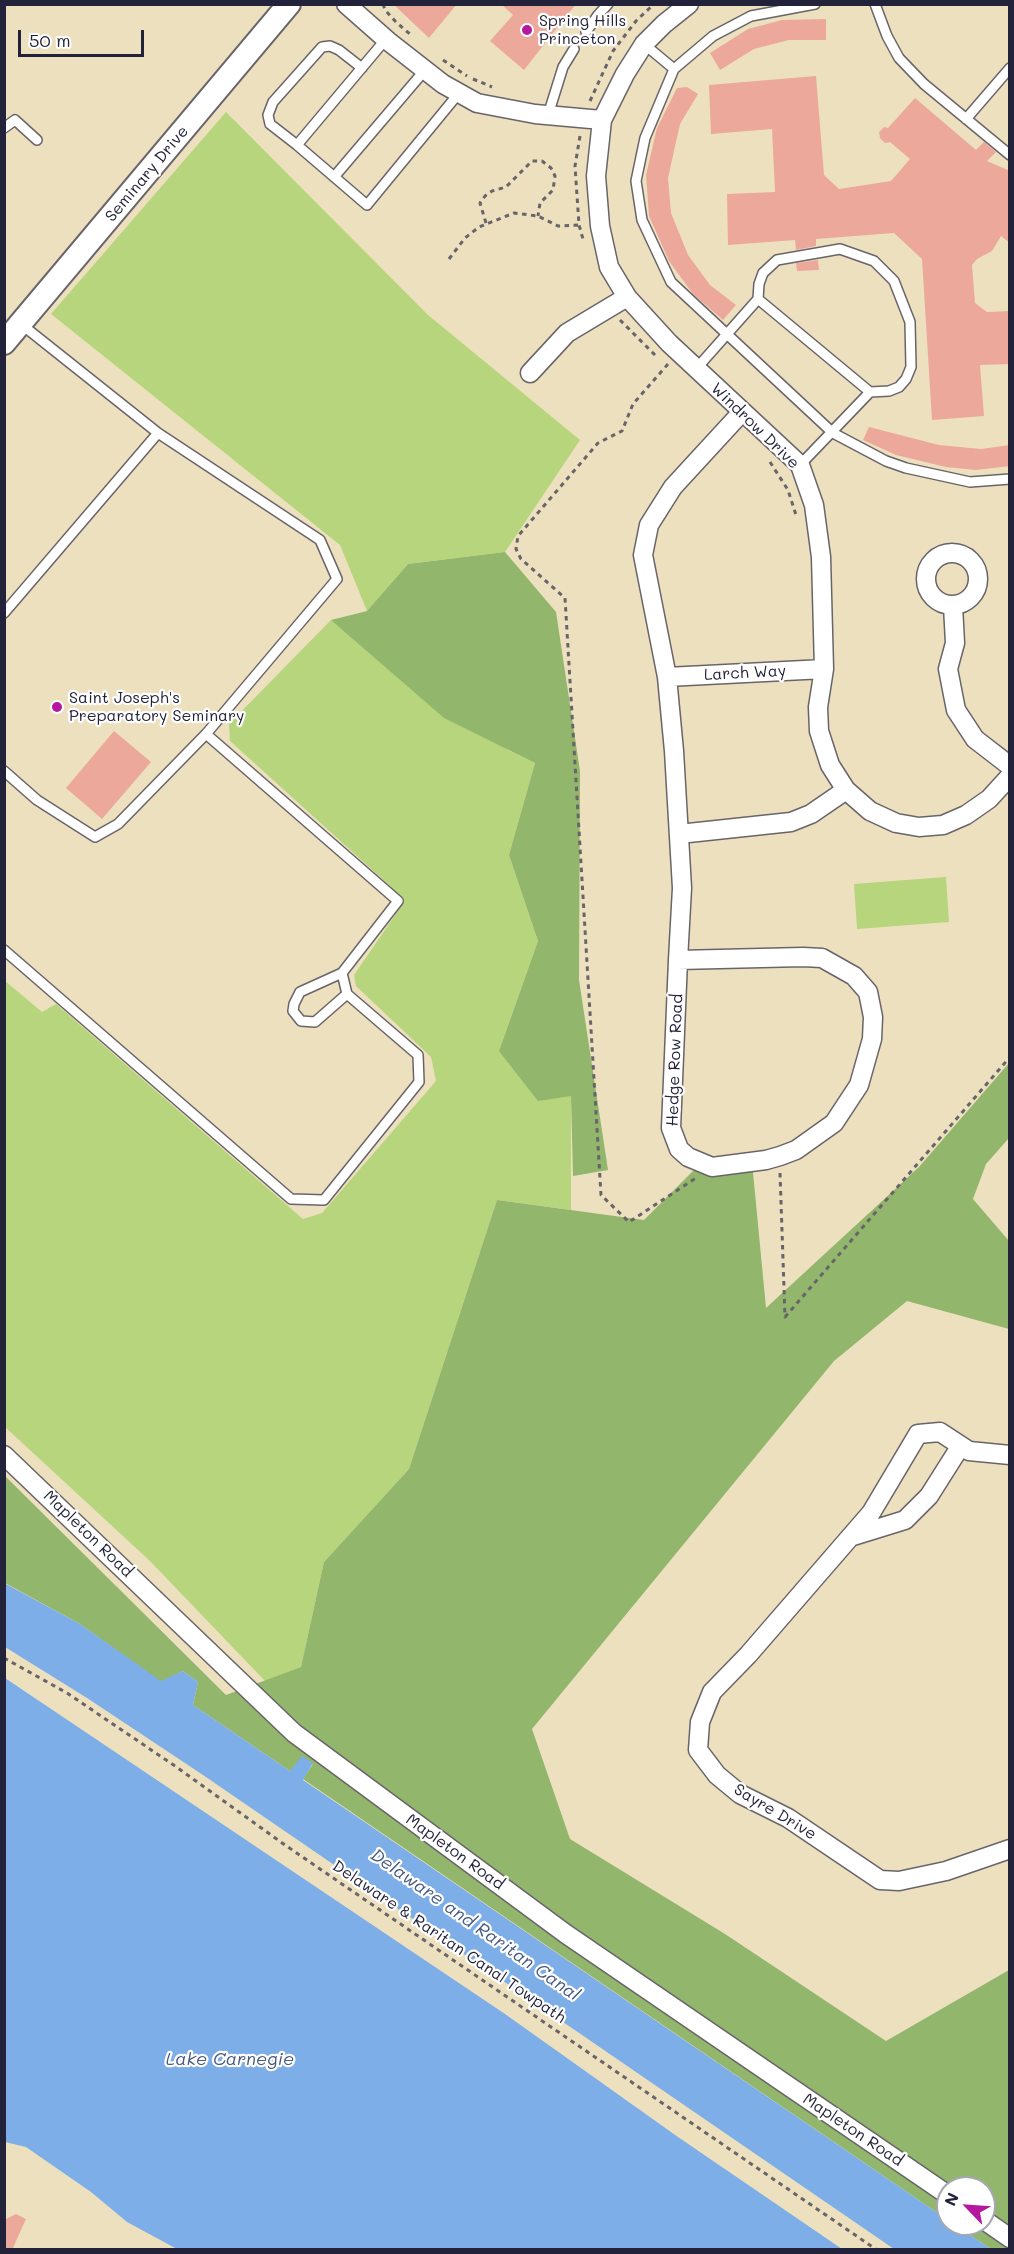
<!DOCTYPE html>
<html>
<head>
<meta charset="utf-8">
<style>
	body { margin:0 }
	#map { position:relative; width:1014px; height:2254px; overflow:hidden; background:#ede0be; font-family:Mali,sans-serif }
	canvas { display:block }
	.frame { position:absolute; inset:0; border:6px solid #22223b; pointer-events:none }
	.north { position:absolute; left:936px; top:2176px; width:60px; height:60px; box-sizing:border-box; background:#fff; border:2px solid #a7a7b1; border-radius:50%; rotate:295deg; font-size:16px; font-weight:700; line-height:24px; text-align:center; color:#22223b }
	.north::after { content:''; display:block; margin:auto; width:21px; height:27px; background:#b5179e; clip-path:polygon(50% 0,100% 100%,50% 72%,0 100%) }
	.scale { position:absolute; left:18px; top:30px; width:126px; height:27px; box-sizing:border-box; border:3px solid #22223b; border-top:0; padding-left:8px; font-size:18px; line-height:21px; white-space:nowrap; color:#22223b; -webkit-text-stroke:4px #fff; paint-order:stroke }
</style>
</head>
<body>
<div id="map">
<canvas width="1014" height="2254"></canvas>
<div class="frame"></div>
<div class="north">N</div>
<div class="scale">50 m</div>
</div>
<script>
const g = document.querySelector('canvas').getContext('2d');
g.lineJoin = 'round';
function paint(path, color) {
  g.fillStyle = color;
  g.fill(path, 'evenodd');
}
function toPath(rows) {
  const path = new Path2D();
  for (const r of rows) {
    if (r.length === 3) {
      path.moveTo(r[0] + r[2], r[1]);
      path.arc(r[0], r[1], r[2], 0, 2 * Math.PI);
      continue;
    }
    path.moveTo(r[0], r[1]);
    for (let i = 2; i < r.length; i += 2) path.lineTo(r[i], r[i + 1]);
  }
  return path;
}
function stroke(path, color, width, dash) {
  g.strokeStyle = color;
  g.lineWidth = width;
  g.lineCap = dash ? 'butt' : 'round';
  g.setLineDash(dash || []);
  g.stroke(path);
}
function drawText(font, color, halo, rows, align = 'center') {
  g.font = font + ' Mali,sans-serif';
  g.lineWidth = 4.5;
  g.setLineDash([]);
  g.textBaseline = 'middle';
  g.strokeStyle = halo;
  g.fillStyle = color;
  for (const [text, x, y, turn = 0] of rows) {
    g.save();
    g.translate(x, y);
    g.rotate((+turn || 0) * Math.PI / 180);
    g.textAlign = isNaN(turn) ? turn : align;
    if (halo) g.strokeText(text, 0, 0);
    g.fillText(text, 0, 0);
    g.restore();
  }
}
paint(toPath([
	[226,112,428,315,580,440,505,552,408,564,367,611,340,545,51,314],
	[331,620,508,750,535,763,509,855,538,941,499,1051,571,1096,571,1210,497,1200,409,1469,324,1562,301,1667,265,1681,150,1561,5,1427,4,980,42,1012,56,1004,303,1219,322,1213,436,1081,431,1057,356,986,354,975,402,905,389,885,230,741,229,724],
	[946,877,949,922,857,929,854,884]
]), '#b7d57c');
paint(toPath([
	[505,552,556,612,580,771,579,980,608,1170,573,1176,571,1096,538,1101,499,1051,538,941,509,855,535,763,444,718,331,620,367,611,408,564],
	[1009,1063,1009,1138,986,1164,973,1199,1009,1241,1009,1329,907,1301,834,1361,532,1729,570,1839,725,1934,886,2041,1009,1970,1009,2249,991,2249,953,2224,984,2224,984,2188,948,2188,948,2220,303,1779,313,1764,290,1771,193,1705,198,1682,183,1671,161,1682,80,1624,5,1583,4,1475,226,1695,301,1667,324,1562,409,1469,497,1200,644,1220,702,1162,752,1162,766,1308,919,1167]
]), '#91b66c');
paint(toPath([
	[4,1583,80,1624,161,1681,183,1671,198,1682,193,1705,290,1771,302,1756,313,1763,303,1780,948,2220,948,2224,953,2224,991,2249,894,2249,203,1775,87,1698,5,1647],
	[5,1678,505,2014,678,2137,842,2249,177,2249,127,2222,91,2192,26,2147,5,2142]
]), '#7daee8');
paint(toPath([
	[393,4,457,4,429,38],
	[501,4,576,4,524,70,490,41,513,15],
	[826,19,826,40,789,40,754,49,720,70,710,53,748,29,782,20],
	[816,76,824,175,839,189,891,181,910,159,890,142,885,143,880,138,879,132,884,127,888,128,915,98,976,150,984,142,996,152,987,161,1010,171,1010,243,1001,236,992,251,977,259,972,265,975,303,987,312,1010,311,1010,364,980,365,984,416,932,420,922,259,894,233,816,239,816,246,796,250,795,240,728,245,727,194,775,192,772,129,711,134,709,85],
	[687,87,698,94,680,124,668,178,671,213,688,255,710,285,736,305,723,320,693,294,669,261,649,216,646,175,657,128,677,88],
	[818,260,819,270,797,271,796,263],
	[869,427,939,445,981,449,1010,445,1010,466,976,470,946,467,896,455,863,440],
	[114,731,151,762,102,819,66,788],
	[16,2214,26,2219,12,2250,4,2250,4,2220]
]), '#eca89b');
const service = toPath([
	[815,4,751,16,713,36,674,69,645,138,636,181,642,220,671,282,833,433,886,461,906,468,970,482,1010,479],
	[875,4,887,36,899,58,924,84,1010,155],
	[586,32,598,15,608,4],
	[386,39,297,145,367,205,459,93],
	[644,44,674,69],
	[548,115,563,67,574,49],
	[966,119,1010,68],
	[4,128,15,120,37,140],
	[297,145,270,124,268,115,273,102,322,47,330,46,339,50,362,68],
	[334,177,425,70],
	[758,299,759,284,763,273,777,260,840,249,874,261,894,281,910,322,911,367,906,379,899,387,889,391,870,392],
	[696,369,758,299,870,392,800,465],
	[4,613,158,433],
	[4,771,37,800,95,837,118,824,206,734],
	[4,950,291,1199,324,1200,419,1082,418,1055,347,994,342,973,398,901,206,734,337,579,320,540,158,433,21,324],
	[342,973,300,992,294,1004,293,1011,301,1021,315,1022,347,994]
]);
const minor = toPath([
	[346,4,388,41,443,84,477,103,535,114,602,120],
	[689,4,664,24,644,44,625,74,602,120,596,176,600,226,609,267,627,297,669,343,800,465,814,505,821,557,824,669,818,707,819,731,830,765,846,790,870,811,896,823,919,827,943,825,966,815,989,799,1010,776],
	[530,373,567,333,627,297],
	[952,579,26],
	[953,606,955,643,948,669,956,710,975,739,1010,766],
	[667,677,824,669],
	[679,834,791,822,811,814,846,790],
	[678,960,803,957,822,958,854,976,868,992,873,1017,872,1039,859,1085,834,1123,796,1150,780,1156,766,1160,712,1167,688,1157,679,1149,671,1128,678,960,682,888,674,751,667,677,643,555,649,525,673,487,742,412],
	[4,1455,294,1733,566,1934,948,2195],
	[1010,1455,969,1451,940,1432,918,1434,871,1513,748,1655,712,1692,700,1722,698,1750,717,1775,740,1794,788,1818,880,1880,899,1881,946,1871,1010,1849],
	[850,1537,905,1520,929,1496,960,1447],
	[984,2220,1010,2238]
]);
const tertiary = toPath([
	[4,343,289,4]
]);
stroke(service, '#696469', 12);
stroke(minor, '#696469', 21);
stroke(tertiary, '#696469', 26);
stroke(toPath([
	[383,4,385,10,396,22,411,35],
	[443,60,467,76],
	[473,79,492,87],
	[590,101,613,51,636,21,654,4],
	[580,136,575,166,579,225,583,239],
	[486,223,480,203,485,196,492,191,506,187,532,161,542,161,551,168,555,176,553,190,540,203,538,216],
	[449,259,465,238,479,227,514,213,538,216,558,226,579,225],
	[620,320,656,356],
	[668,364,633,404,622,431,598,443,518,536,516,549,521,559,565,598,601,1195,629,1222,696,1178],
	[770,462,788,490,796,515],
	[780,1173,785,1317,1010,1057],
	[4,1658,67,1693,175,1766,285,1845,877,2250]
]), '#696469', 3, [4.5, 4.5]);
stroke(service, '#fff', 9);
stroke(minor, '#fff', 18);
stroke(tertiary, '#fff', 22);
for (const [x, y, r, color] of [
	[527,30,6,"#b5179e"],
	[57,707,6,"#b5179e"]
]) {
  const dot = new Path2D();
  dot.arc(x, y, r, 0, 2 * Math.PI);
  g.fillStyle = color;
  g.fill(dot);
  stroke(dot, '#fff', 2);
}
drawText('16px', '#22223b', '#fff', [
	["Spring Hills",539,21],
	["Princeton",539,39],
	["Saint Joseph's",69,698],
	["Preparatory Seminary",69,716]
], 'left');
drawText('16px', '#22223b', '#fff', [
	["Seminary Drive",147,174,-50],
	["Windrow Drive",755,426,44],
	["Larch Way",745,673,-3],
	["Hedge Row Road",675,1060,-88],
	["Mapleton Road",88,1534,44],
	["Sayre Drive",775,1812,31],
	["Mapleton Road",455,1852,36],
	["Delaware & Raritan Canal Towpath",449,1942,34],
	["Mapleton Road",853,2130,34]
]);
drawText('italic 18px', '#465a80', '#fff', [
	["Delaware and Raritan Canal",475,1925,35],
	["Lake Carnegie",230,2059]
]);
</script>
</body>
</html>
